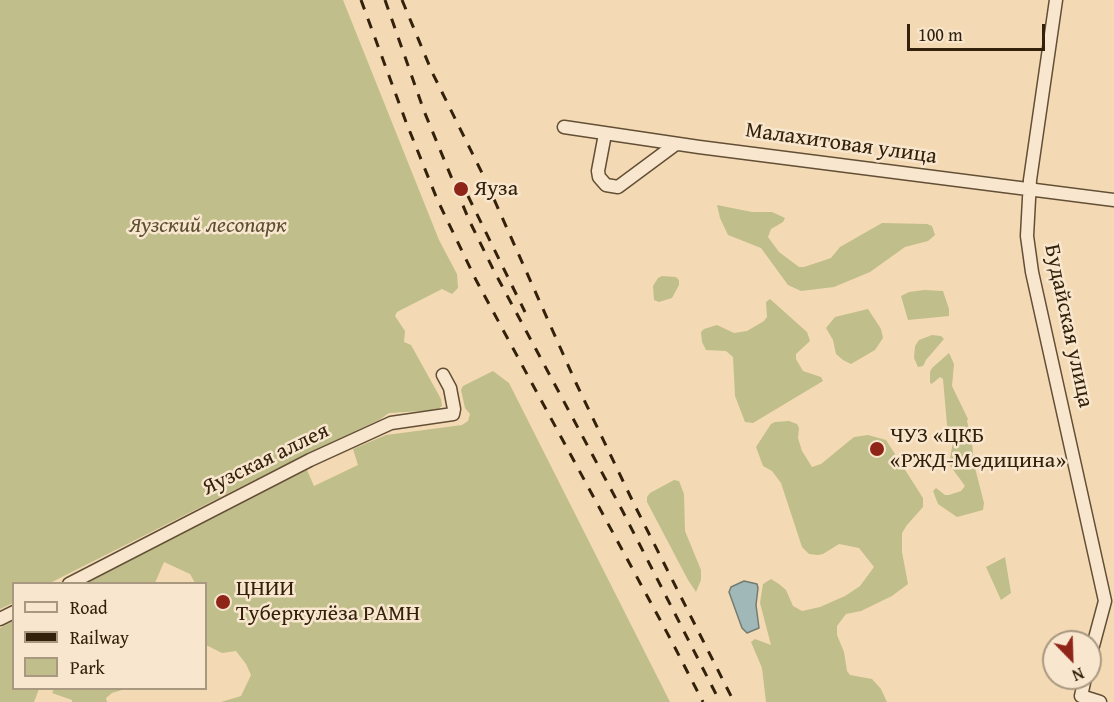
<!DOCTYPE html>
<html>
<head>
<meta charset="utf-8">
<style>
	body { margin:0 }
	#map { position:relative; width:1114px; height:702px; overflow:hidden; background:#f4dab4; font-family:"Gentium Book Plus",serif }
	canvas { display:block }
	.legend { position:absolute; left:12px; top:582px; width:195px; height:108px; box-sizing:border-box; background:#f8e7ce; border:2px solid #a99880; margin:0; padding:8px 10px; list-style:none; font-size:18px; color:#33210b }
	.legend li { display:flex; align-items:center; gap:12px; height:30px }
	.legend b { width:30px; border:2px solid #a99880 }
	.north { position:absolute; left:1042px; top:630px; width:60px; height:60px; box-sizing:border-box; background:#f8e7ce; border:2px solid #a99880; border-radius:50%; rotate:157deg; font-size:16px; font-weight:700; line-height:24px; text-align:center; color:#33210b }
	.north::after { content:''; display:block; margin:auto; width:21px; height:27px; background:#8f2418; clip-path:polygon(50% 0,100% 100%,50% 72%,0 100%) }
	.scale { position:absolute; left:907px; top:24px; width:138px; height:27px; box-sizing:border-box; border:3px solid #33210b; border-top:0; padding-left:8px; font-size:18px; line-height:21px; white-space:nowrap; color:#33210b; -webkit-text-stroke:4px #f8e7ce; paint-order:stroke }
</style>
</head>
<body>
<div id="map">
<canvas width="1114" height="702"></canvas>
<ul class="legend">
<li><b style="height:8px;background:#f8e7ce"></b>Road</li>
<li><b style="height:8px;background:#33210b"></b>Railway</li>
<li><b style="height:16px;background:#c0be8a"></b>Park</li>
</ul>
<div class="north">N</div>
<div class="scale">100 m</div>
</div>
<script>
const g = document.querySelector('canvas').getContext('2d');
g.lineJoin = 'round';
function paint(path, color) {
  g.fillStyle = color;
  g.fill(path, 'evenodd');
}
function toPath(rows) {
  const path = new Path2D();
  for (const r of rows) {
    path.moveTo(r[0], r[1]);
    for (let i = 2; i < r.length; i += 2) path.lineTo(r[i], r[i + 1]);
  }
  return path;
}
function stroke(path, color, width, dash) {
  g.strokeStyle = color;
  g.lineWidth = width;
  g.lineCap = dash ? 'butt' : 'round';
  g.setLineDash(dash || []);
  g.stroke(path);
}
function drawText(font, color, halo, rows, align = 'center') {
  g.font = font + ' "Gentium Book Plus",serif';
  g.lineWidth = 5;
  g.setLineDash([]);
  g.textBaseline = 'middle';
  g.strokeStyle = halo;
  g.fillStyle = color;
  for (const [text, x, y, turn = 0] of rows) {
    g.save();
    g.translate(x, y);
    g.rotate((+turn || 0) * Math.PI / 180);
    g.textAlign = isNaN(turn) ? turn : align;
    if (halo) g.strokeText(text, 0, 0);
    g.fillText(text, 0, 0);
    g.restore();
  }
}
paint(toPath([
	[0,0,343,0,439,240,457,274,458,288,452,294,442,289,397,312,395,316,405,331,404,342,411,345,441,399,442,406,437,410,389,413,379,420,300,457,50,583,14,584,13,603,0,609],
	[717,205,752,212,772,212,785,218,783,222,771,229,768,237,779,252,799,267,804,267,831,258,840,247,882,223,927,224,932,226,935,235,928,241,905,247,870,272,834,287,801,291,788,285,761,248,728,235,720,218],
	[662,276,676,277,679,280,679,285,672,298,659,302,654,300,653,286,658,278],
	[924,290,943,291,949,309,949,316,908,320,901,296,909,292],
	[770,299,807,332,810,341,796,354,796,359,803,371,821,377,823,381,753,423,745,422,735,396,733,357,726,351,706,350,702,342,701,332,704,329,717,325,734,333,747,331,764,321,767,317,766,302],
	[868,309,881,329,883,338,875,350,851,364,843,360,836,354,833,340,826,328,835,317],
	[932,335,941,336,944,339,926,360,923,366,918,367,914,358,915,346,919,340],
	[949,353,954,364,952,386,968,419,967,421,972,442,974,464,984,503,983,510,957,517,938,504,933,491,936,488,945,495,949,495,961,491,965,486,949,464,953,442,951,432,947,425,943,379,940,377,933,383,931,384,930,382,930,372,932,368],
	[493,371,509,383,670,702,213,702,221,702,241,696,251,675,246,664,236,651,222,653,206,645,206,584,195,583,190,574,164,562,155,583,87,583,307,470,314,486,358,465,353,449,386,435,462,425,468,421,470,414,465,408,461,390,463,386],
	[789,421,797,424,799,428,798,438,802,451,812,467,821,464,854,437,868,435,886,440,923,498,923,507,907,525,902,533,902,552,908,584,892,596,861,611,846,614,837,626,837,635,844,652,847,671,850,675,872,679,881,689,887,702,766,702,762,668,751,642,755,639,771,645,760,603,763,584,771,579,779,584,786,590,793,606,802,611,820,607,845,596,860,586,874,567,859,548,839,544,823,554,818,555,809,554,802,547,781,483,772,471,763,466,756,447,771,424,775,422],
	[674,480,679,481,684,494,685,531,701,570,701,580,696,592,688,580,647,502,647,497,650,493],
	[1005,557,1011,593,1001,600,986,567],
	[13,621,14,688,39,689,34,702,0,702,0,628],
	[54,689,54,688,125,689,112,693,106,698,107,702,72,702,72,700,52,693]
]), '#c0be8a');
const water = toPath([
	[744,581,757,584,758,588,756,605,759,628,747,633,742,628,729,592,731,587,744,581]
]);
paint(water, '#a0b8b7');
stroke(water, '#747c72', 1.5);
const minor = toPath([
	[1056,0,1030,180,1027,236,1032,272,1105,601,1090,657],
	[564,127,699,147,1114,200],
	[605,134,598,171,599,177,606,185,618,187,676,144],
	[69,584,310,460,391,423,453,414,454,409,450,388,443,375],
	[0,619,14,612],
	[1085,678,1081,696,1100,702]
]);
stroke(minor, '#634f35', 15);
stroke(minor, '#f8e7ce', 12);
stroke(toPath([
	[361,0,406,122,437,199,476,280,671,640,703,702],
	[385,0,424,111,469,220,494,271,622,510,720,702],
	[402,0,432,72,485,179,576,383,634,504,734,702],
	[468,196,525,312]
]), '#33210b', 3, [10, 10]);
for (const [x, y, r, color] of [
	[461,189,8,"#8f2418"],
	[877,449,8,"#8f2418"],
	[223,602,8,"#8f2418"]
]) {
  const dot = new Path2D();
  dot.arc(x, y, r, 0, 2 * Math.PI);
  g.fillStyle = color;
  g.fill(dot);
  stroke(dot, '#f8e7ce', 2);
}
drawText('22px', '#33210b', '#f8e7ce', [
	["Малахитовая улица",841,144,8],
	["Будайская улица",1068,326,78],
	["Яузская аллея",266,460,-26]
]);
drawText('22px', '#33210b', '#f8e7ce', [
	["Яуза",474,189],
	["ЧУЗ «ЦКБ",890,436],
	["«РЖД-Медицина»",890,461],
	["ЦНИИ",236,589],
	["Туберкулёза РАМН",236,614]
], 'left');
drawText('italic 22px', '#5d5031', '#f8e7ce', [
	["Яузский лесопарк",208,226]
]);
</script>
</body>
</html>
